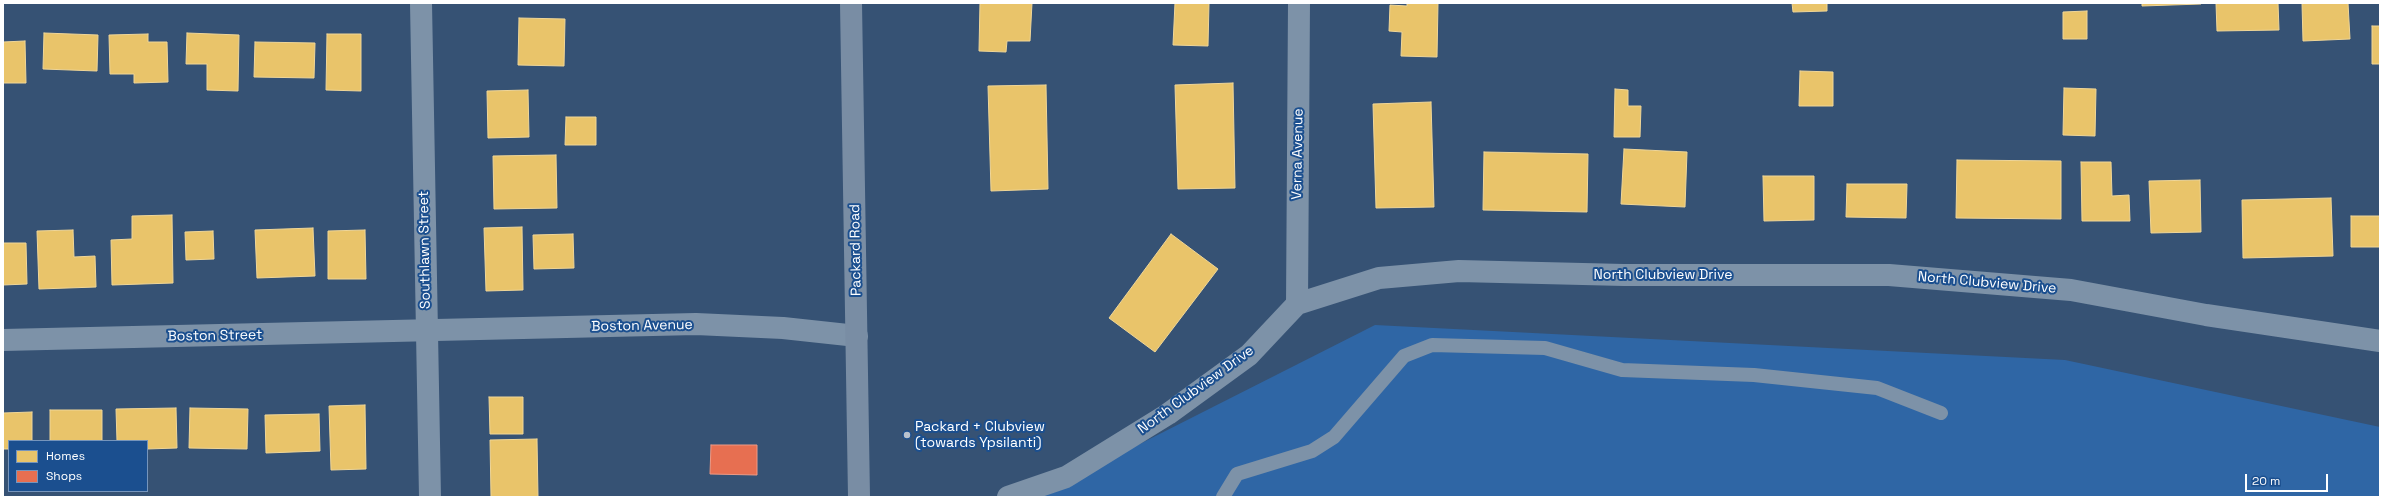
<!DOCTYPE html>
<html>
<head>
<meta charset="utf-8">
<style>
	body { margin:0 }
	#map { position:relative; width:2383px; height:500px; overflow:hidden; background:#365274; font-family:"Space Grotesk",sans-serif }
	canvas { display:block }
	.frame { position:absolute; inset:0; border:4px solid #fff; pointer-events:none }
	.legend { position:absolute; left:8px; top:440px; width:140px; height:52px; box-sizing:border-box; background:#1b4f8f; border:1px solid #7695bc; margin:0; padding:5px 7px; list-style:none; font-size:12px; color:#fff }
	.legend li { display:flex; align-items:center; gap:8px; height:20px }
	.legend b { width:20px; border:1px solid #7695bc }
	.scale { position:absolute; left:2245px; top:474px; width:83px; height:18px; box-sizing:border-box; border:2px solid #fff; border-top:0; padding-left:5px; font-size:12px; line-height:14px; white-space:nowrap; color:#fff; -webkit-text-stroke:3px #1b4f8f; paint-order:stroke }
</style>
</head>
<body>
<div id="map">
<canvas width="2383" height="500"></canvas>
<div class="frame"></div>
<ul class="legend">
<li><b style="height:11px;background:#e9c46a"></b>Homes</li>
<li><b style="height:11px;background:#e76f51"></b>Shops</li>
</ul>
<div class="scale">20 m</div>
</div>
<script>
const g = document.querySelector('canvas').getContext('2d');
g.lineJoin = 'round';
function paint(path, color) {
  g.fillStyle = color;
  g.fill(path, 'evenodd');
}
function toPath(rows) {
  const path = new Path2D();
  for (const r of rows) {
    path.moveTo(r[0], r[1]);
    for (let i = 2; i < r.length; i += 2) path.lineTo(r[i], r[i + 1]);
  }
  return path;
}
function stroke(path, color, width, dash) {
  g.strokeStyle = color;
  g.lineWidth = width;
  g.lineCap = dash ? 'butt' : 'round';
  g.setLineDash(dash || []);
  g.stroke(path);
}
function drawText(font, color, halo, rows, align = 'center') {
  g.font = font + ' "Space Grotesk",sans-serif';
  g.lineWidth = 4;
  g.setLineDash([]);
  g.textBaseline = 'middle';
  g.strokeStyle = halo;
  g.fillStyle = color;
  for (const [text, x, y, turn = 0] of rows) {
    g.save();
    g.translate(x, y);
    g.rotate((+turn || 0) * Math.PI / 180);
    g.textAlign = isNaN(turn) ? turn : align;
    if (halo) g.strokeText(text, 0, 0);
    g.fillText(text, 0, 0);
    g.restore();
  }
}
paint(toPath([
	[1375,325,2065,360,2380,427,2380,497,1035,497]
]), '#2f66a5');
const homes = toPath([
	[980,3,1032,3,1030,41,1007,41,1006,52,979,51,980,3],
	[1175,3,1209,3,1208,46,1173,45,1175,3],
	[1407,3,1438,3,1437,57,1401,56,1402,32,1389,31,1390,5,1407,6,1407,3],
	[1792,3,1827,3,1827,11,1793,12,1792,3],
	[2142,3,2201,3,2201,4,2142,6,2142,3],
	[2216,3,2278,3,2279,30,2217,31,2216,3],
	[2302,3,2348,3,2350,39,2303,41,2302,3],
	[2087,11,2087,39,2063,39,2063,12,2087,11],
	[519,18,565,19,564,66,518,65,519,18],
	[2372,26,2380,26,2380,64,2372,64,2372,26],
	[44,33,98,35,97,71,43,69,44,33],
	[187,33,239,35,238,91,207,90,207,64,186,64,187,33],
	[148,34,148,42,167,42,168,82,134,83,134,74,110,74,109,35,148,34],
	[327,34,361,34,361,91,326,90,327,34],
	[25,41,26,83,3,83,3,42,25,41],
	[255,42,315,43,314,78,254,77,255,42],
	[1800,71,1833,72,1833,106,1799,106,1800,71],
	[1233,83,1235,188,1178,189,1175,85,1233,83],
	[1046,85,1048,189,991,191,988,86,1046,85],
	[2064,88,2096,89,2095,136,2063,135,2064,88],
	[1615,89,1628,90,1628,106,1641,106,1640,137,1614,137,1615,89],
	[528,90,529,137,488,138,487,91,528,90],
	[1431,102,1434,207,1376,208,1373,104,1431,102],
	[566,117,596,117,596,145,565,145,566,117],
	[1624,149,1687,152,1685,207,1621,204,1624,149],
	[1484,152,1588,154,1587,212,1483,210,1484,152],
	[556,155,557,208,494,209,493,156,556,155],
	[1957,160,2061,161,2061,219,1956,218,1957,160],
	[2081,162,2111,162,2112,196,2129,195,2130,221,2082,221,2081,162],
	[1763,176,1814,176,1814,220,1764,221,1763,176],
	[2200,180,2201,232,2151,233,2149,181,2200,180],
	[1847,184,1907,184,1906,218,1846,217,1847,184],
	[2331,198,2333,256,2243,258,2242,200,2331,198],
	[172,215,173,283,112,285,111,240,132,239,132,216,172,215],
	[2351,216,2380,216,2380,247,2351,247,2351,216],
	[522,227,523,290,486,291,484,228,522,227],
	[313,228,315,276,257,278,255,230,313,228],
	[73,230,74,257,95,256,96,287,39,289,37,231,73,230],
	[365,230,366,279,328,279,328,231,365,230],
	[213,231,214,259,186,260,185,232,213,231],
	[573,234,574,268,534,269,533,235,573,234],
	[1171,234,1218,269,1155,352,1109,318,1171,234],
	[3,243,26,243,27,284,3,285,3,243],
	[489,397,523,397,523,434,490,434,489,397],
	[365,405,366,469,331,470,329,406,365,405],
	[176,408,177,448,147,449,147,441,117,441,116,409,176,408],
	[190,408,248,409,247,449,189,448,190,408],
	[50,410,102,410,102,441,50,441,50,410],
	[32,412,32,441,9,441,9,449,3,449,3,413,32,412],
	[319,414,320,451,266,453,265,415,319,414],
	[537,439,538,497,491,497,490,440,537,439]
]);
paint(homes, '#e9c46a');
stroke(homes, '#f0d697', 1);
const shops = toPath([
	[711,445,757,445,757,475,710,474,711,445]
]);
paint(shops, '#e76f51');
stroke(shops, '#ee9a85', 1);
stroke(toPath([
	[1223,497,1237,474,1312,451,1334,437,1404,356,1432,345,1545,348,1622,370,1754,375,1877,388,1941,413]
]), '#7d92a8', 14);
stroke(toPath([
	[421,3,430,497],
	[1297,304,1299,3],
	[3,340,696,324,783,328,857,336],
	[1008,497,1066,477,1168,414,1249,355,1297,304,1379,278,1459,271,1624,275,1889,275,2071,290,2206,315,2380,341]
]), '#7d92a8', 22);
stroke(toPath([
	[851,3,859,497]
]), '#798da4', 22);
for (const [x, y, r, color] of [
	[907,435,4,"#b9c2ce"]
]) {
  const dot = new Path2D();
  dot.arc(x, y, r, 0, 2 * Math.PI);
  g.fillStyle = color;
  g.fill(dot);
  stroke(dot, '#1b4f8f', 1.5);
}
drawText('14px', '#fff', '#1b4f8f', [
	["Verna Avenue",1298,154,-89],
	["Southlawn Street",425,250,-91],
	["Packard Road",856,250,-91],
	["North Clubview Drive",1663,275],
	["North Clubview Drive",1987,283,5],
	["Boston Avenue",642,326,-1],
	["Boston Street",215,336,-1],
	["North Clubview Drive",1196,390,-36]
]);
drawText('14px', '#fff', '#1b4f8f', [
	["Packard + Clubview",915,427],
	["(towards Ypsilanti)",915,443]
], 'left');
</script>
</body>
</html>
